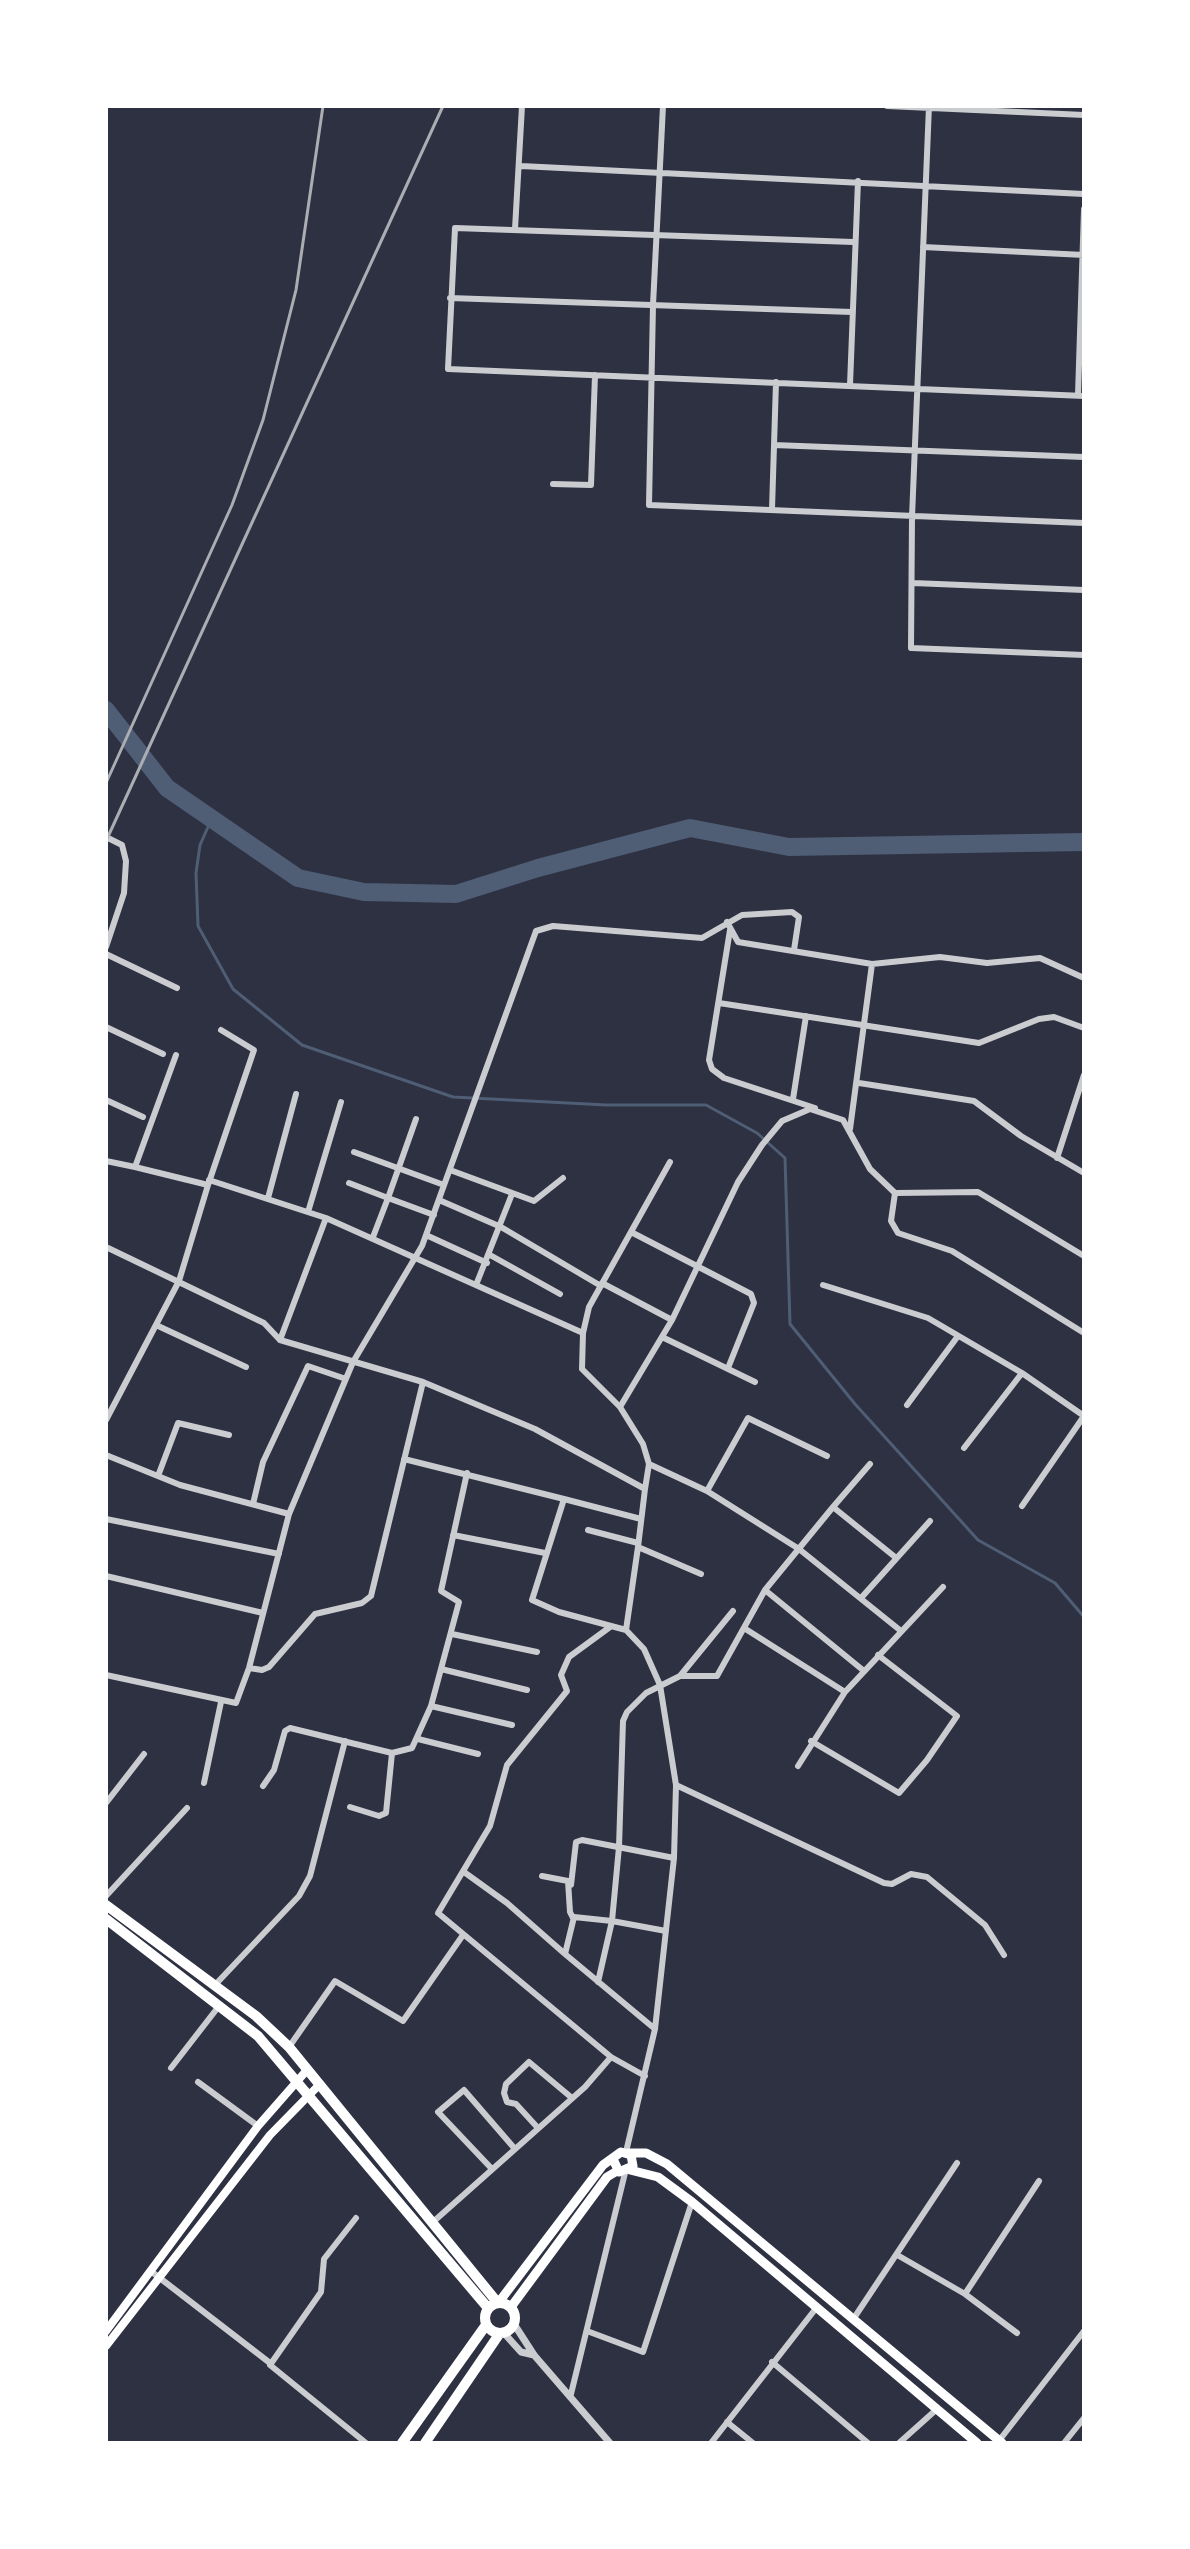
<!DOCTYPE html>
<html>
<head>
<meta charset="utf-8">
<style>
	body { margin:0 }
	#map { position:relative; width:1190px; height:2549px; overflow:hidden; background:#2d3142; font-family:Montserrat,sans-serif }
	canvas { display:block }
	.frame { position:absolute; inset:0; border:108px solid #fff; pointer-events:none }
</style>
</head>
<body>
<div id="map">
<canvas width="1190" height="2549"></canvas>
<div class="frame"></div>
</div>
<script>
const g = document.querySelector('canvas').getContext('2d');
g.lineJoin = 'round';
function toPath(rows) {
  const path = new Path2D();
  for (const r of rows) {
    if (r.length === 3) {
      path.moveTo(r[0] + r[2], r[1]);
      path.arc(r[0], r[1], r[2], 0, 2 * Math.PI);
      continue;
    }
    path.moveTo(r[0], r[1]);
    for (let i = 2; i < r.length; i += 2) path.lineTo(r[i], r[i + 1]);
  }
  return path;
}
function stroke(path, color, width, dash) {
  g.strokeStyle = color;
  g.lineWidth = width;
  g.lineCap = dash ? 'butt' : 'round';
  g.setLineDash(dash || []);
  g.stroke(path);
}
stroke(toPath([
	[212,818,200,845,196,873,198,926,233,989,302,1045,453,1097,606,1105,706,1105,757,1133,785,1158,790,1324,855,1404,978,1540,1055,1583,1084,1617]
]), '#4f5d75', 3);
stroke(toPath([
	[106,710,167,788,298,878,364,892,456,894,538,868,690,828,789,847,1084,842]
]), '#4f5d75', 18);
stroke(toPath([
	[663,106,653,305,649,505,1084,523],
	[887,106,1084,115],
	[929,106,912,517,911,648,1084,655],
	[521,166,1084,194],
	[515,229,522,106],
	[853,242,455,228,448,369,1084,396],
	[923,247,1084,255],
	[450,298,852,312],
	[850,385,858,181],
	[1078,395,1084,209],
	[774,445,1084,457],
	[553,484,591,485,595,375],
	[772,509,776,382],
	[913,583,1084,590],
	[106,837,122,845,126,861,124,893,106,947],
	[727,922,738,942,872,964,850,1129],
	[730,930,709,1060,712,1069,724,1078,815,1108],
	[106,954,177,988],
	[872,964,940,957,987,963,1040,958,1084,978],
	[719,1003,979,1043,1039,1019,1054,1017,1084,1028],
	[106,1027,163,1054],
	[859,1083,974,1101,1021,1136,1084,1173],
	[793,1099,806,1016],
	[106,1100,143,1117],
	[354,1152,444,1185],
	[1057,1158,1084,1075],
	[106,1161,135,1167,176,1055],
	[135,1167,208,1185,254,1050,221,1030],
	[450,1170,534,1201,563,1178],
	[349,1183,388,1198,416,1119],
	[895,1193,891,1221,898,1233,952,1251,1084,1333],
	[268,1198,296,1094],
	[439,1200,501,1227,601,1286],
	[308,1212,341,1102],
	[326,1218,583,1333,582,1369,620,1407,643,1444,649,1464,645,1489,535,1429,423,1382],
	[631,1232,751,1294,754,1303,728,1368],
	[426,1235,487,1263],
	[373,1237,388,1198,434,1215],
	[106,1247,264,1323,280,1340,326,1218,209,1180],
	[490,1255,560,1294],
	[602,1283,672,1320,620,1407],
	[476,1285,512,1194],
	[823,1285,928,1318,1022,1373,1084,1416],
	[672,1320,738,1182,762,1145,782,1121,810,1109,843,1120,870,1169,895,1193,978,1192,1084,1256],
	[156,1325,246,1367],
	[583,1333,589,1307,670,1162],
	[662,1337,755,1382],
	[907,1405,958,1336],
	[106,1420,179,1281,208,1185],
	[964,1448,1022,1373],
	[106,1455,180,1485,289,1514,353,1362,422,1246,536,931,553,926,702,938,742,915,792,912,799,917,794,950],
	[404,1459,564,1499],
	[649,1464,707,1491,799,1549,901,1631],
	[158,1476,178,1423,229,1435],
	[707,1491,748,1418,827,1456],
	[253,1504,263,1462,308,1366,346,1379],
	[1022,1506,1084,1416],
	[833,1507,870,1464],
	[106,1519,279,1554],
	[641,1519,564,1499,532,1600,559,1612,626,1630,638,1547,645,1489],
	[588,1530,638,1543],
	[453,1535,545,1553],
	[638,1547,701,1574],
	[106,1576,263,1613],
	[765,1590,864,1671],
	[861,1598,930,1521],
	[610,1627,569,1657,561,1675,567,1691,507,1765,490,1826,438,1913,611,2057,645,2076],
	[744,1628,845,1692],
	[626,1630,644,1649,660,1685,676,1785,674,1858,655,2029,626,2152],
	[452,1634,537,1652],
	[249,1668,262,1670,269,1667,315,1614,362,1603,371,1596,423,1382,280,1340],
	[441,1669,527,1690],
	[106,1675,236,1703,249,1668,289,1514],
	[680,1676,733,1611],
	[431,1706,512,1725],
	[418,1739,478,1754],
	[811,1741,899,1793,927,1760,957,1716,878,1655],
	[798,1766,845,1692,943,1587],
	[204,1783,221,1702],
	[676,1785,884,1883,892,1884,911,1874,927,1877,985,1925,1004,1955],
	[263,1786,274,1770,285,1731,290,1728,392,1753,412,1748,431,1706,459,1602,441,1591,467,1473],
	[106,1803,144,1754],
	[350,1807,379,1816,386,1813,392,1753],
	[464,1872,507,1903,565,1954,574,1917,612,1921,619,1847,623,1721,627,1712,646,1693,680,1676,717,1676,765,1590,833,1507,895,1557],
	[542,1876,568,1881,570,1912,573,1918],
	[571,1885,576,1842,582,1840,674,1858],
	[106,1896,187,1808],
	[565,1954,655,2029],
	[598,1982,612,1921,666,1931],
	[214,1986,299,1896,310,1876,345,1741],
	[289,2047,335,1981,403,2021,463,1935],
	[171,2068,219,2006],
	[198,2082,258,2126],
	[538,2128,516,2104,507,2102,504,2093,506,2084,529,2062,572,2098],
	[492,2169,438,2112,464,2090,515,2149],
	[356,2218,324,2259,321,2292,270,2365,366,2443],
	[433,2222,585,2087,611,2057],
	[899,2256,965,2294,1017,2333],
	[152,2272,270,2363],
	[965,2294,1039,2181],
	[854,2318,957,2163],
	[587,2331,643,2352,692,2202],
	[772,2362,868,2443],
	[571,2394,625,2173],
	[727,2422,753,2443],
	[998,2442,1084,2331],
	[711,2443,817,2307],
	[899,2443,937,2409],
	[1064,2443,1084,2418]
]), '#caccd0', 6);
stroke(toPath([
	[514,2324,534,2355,610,2443],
	[503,2332,521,2352,534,2355]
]), '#caccd0', 7);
stroke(toPath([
	[106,2331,258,2126,307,2070],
	[106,2346,270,2135,320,2084]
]), '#fff', 8);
stroke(toPath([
	[628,2153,646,2153,667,2164,1002,2443],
	[630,2170,658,2177,692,2202,977,2443],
	[499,2302,603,2165,621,2152,631,2155,633,2166,619,2172,613,2159],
	[511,2307,607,2177,617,2171]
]), '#fff', 9);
stroke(toPath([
	[106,1905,256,2016,289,2047,497,2302],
	[106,1919,258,2036,488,2308],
	[500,2318,15],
	[402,2443,486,2325],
	[425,2443,500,2333]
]), '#fff', 10);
stroke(toPath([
	[106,783,232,505,263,420,296,290,323,106],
	[106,841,443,106]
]), '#abadb3', 3);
</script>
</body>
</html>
